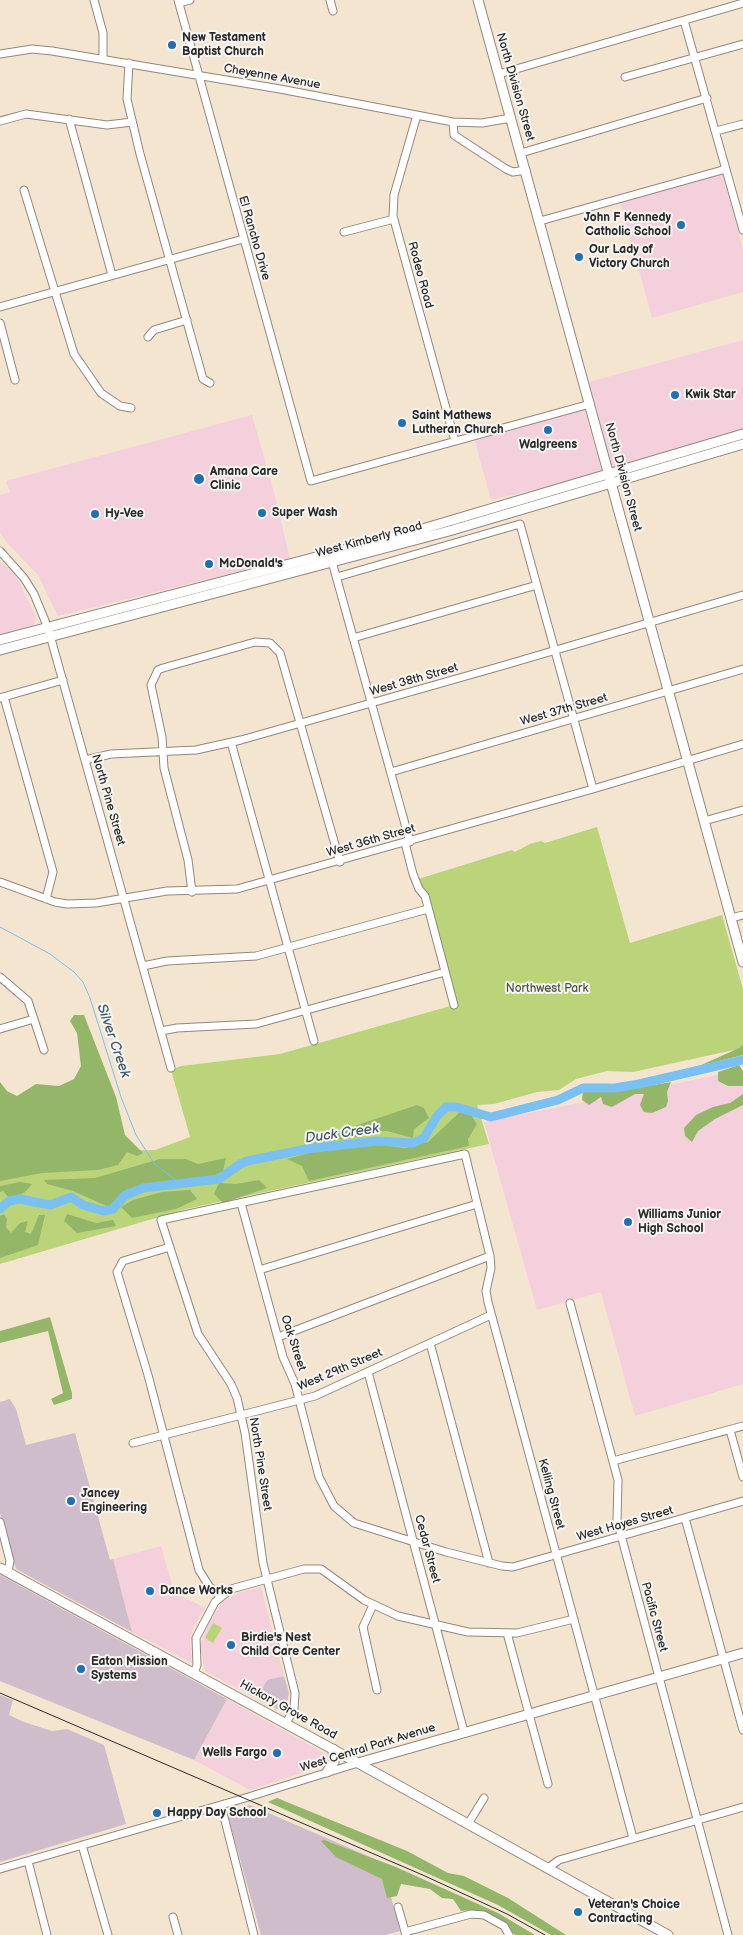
<!DOCTYPE html>
<html>
<head>
<meta charset="utf-8">
<style>
	body { margin:0 }
	canvas { display:block; background:#f4e5d0 }
</style>
</head>
<body>
<canvas width="743" height="1935"></canvas>
<script>
const g = document.querySelector('canvas').getContext('2d');
g.lineJoin = 'round';
function paint(path, color) {
  g.fillStyle = color;
  g.fill(path, 'evenodd');
}
function toPath(rows) {
  const path = new Path2D();
  for (const r of rows) {
    path.moveTo(r[0], r[1]);
    for (let i = 2; i < r.length; i += 2) path.lineTo(r[i], r[i + 1]);
  }
  return path;
}
function stroke(path, color, width, dash) {
  g.strokeStyle = color;
  g.lineWidth = width;
  g.lineCap = dash ? 'butt' : 'round';
  g.setLineDash(dash || []);
  g.stroke(path);
}
function drawText(font, color, halo, rows, align = 'center') {
  g.font = font + ' "Balsamiq Sans",sans-serif';
  g.lineWidth = 4;
  g.setLineDash([]);
  g.textBaseline = 'middle';
  g.strokeStyle = halo;
  g.fillStyle = color;
  for (const [text, x, y, turn = 0] of rows) {
    g.save();
    g.translate(x, y);
    g.rotate((+turn || 0) * Math.PI / 180);
    g.textAlign = isNaN(turn) ? turn : align;
    if (halo) g.strokeText(text, 0, 0);
    g.fillText(text, 0, 0);
    g.restore();
  }
}
paint(toPath([
	[722,173,743,249,743,292,652,318,620,202],
	[743,340,743,431,613,469,589,382],
	[584,409,602,473,491,500,475,441],
	[252,415,275,496,290,559,58,616,38,575,7,543,0,532,0,495,10,492,6,481],
	[0,561,16,576,36,617,34,625,0,636],
	[743,1070,743,1384,635,1416,601,1292,537,1310,484,1122],
	[161,1546,174,1592,205,1608,194,1625,190,1641,192,1663,132,1632,113,1559],
	[261,1587,284,1676,267,1680,257,1699,205,1671,200,1646,207,1626,222,1602,238,1593],
	[227,1699,338,1761,250,1790,194,1760]
]), '#f4cfdc');
paint(toPath([
	[10,1399,16,1409,26,1445,75,1433,110,1560,113,1559,132,1632,16,1569,0,1513,0,1402],
	[0,1575,227,1699,194,1760,0,1681],
	[284,1676,289,1693,285,1713,257,1699,267,1680],
	[0,1695,13,1700,9,1715,24,1722,52,1731,67,1729,104,1745,126,1824,0,1862],
	[250,1805,382,1862,400,1931,386,1935,261,1935,227,1812]
]), '#d0bdcc');
paint(toPath([
	[597,827,630,943,722,915,743,989,743,1048,633,1072,607,1071,576,1079,559,1090,537,1092,494,1104,477,1105,489,1144,186,1209,0,1264,0,1152,155,1150,190,1137,171,1070,181,1066,280,1054,454,1005,425,896,415,880,512,850,515,852,530,844,541,841,545,843],
	[213,1623,222,1628,213,1643,205,1638]
]), '#bbd479');
paint(toPath([
	[74,1015,84,1015,116,1097,125,1135,143,1153,137,1156,127,1152,118,1165,98,1170,42,1173,0,1181,0,1082,7,1091,17,1096,36,1084,59,1086,74,1079,81,1066,77,1033,70,1021],
	[743,1045,743,1055,699,1066,739,1048],
	[739,1065,743,1071,743,1086,728,1086,718,1081,718,1072],
	[671,1082,667,1092,668,1101,666,1107,652,1113,644,1112,640,1105,644,1094,635,1094,612,1107,603,1104,601,1097,589,1105,582,1100,583,1091,614,1092],
	[743,1094,743,1105,715,1119,698,1131,692,1142,685,1136,684,1128,696,1115,713,1107,730,1103],
	[417,1105,424,1108,429,1118,414,1129,413,1138,387,1131,370,1131,358,1137,313,1144,319,1138],
	[460,1112,471,1115,477,1124,468,1139,469,1146,309,1181,302,1166,287,1159,313,1152,373,1144,405,1148,428,1142],
	[226,1158,223,1171,214,1176,155,1183,126,1190,109,1207,73,1191,47,1184,44,1180,95,1178,160,1159,186,1159,198,1164],
	[259,1180,267,1188,223,1203,214,1194,219,1183,236,1184],
	[20,1182,32,1184,24,1193,9,1198,3,1191,0,1192,0,1186],
	[190,1190,197,1199,176,1209,132,1218,121,1207,133,1200,162,1192],
	[4,1214,7,1219,6,1227,11,1233,20,1223,28,1221,25,1232,31,1234,39,1215,45,1215,38,1245,0,1258,0,1216],
	[67,1214,96,1223,113,1220,116,1226,77,1233,64,1221],
	[50,1317,72,1393,72,1399,54,1405,51,1399,63,1393,48,1331,0,1343,0,1331],
	[277,1798,407,1851,448,1873,464,1876,508,1898,566,1935,551,1935,498,1905,268,1802],
	[324,1840,396,1867,498,1913,535,1935,515,1935,505,1924,471,1910,461,1911,453,1899,442,1898,430,1889,401,1884,397,1896,387,1898,382,1879,336,1857,321,1841]
]), '#94b669');
stroke(toPath([
	[0,927,50,954,74,972,83,982,90,998,121,1097,136,1135,154,1163,182,1185]
]), '#7ac0f1', 1);
stroke(toPath([
	[0,1209,9,1201,20,1199,50,1205,71,1197,83,1205,104,1211,113,1209,124,1196,143,1188,219,1179,240,1164,247,1161,307,1149,377,1141,413,1143,424,1138,437,1116,446,1107,456,1107,491,1117,558,1100,583,1088,615,1088,639,1084,743,1060]
]), '#7ac0f1', 9);
const minor = toPath([
	[94,0,103,33,103,59],
	[178,0,311,481,590,404],
	[330,0,333,11],
	[179,3,190,0],
	[685,24,743,230],
	[0,54,32,49,52,51,280,89,453,122,482,123,511,118],
	[129,63,127,99,140,154,203,379,210,383],
	[499,74,743,3],
	[625,77,743,44],
	[417,115,394,195,393,216,455,441],
	[69,119,112,275],
	[0,121,26,114,107,125,132,122],
	[453,122,454,135,460,139,506,169,513,172,526,170],
	[716,131,743,124],
	[521,153,707,98],
	[24,190,74,354,101,393,120,406,131,408],
	[540,221,726,169],
	[344,232,394,219],
	[0,307,243,239],
	[0,323,15,380],
	[148,337,154,330,187,320],
	[0,551,24,578,34,594,48,628,171,1068],
	[331,558,410,842],
	[337,577,520,524,593,789],
	[353,638,537,585],
	[4,697,53,872,46,899],
	[0,698,63,680],
	[231,742,314,1041],
	[85,760,111,754,196,750,241,740,505,665,743,595],
	[391,772,743,669],
	[704,821,743,810],
	[405,843,413,874,419,889,425,896,454,1005],
	[0,882,55,902,67,904,96,903,167,891,237,889,593,789,743,744],
	[192,892,188,860,164,768,162,737,151,685,158,670,163,668,255,642,270,643,280,653,340,862],
	[731,918,743,915],
	[143,966,167,961,256,956,428,909],
	[0,977,28,1001,44,1050],
	[0,1029,34,1019],
	[161,1031,177,1028,256,1024,445,972],
	[241,1203,283,1357,295,1384,319,1477,334,1506,354,1523,446,1552,502,1566,513,1567,743,1501],
	[170,1247,123,1261,117,1272,148,1375,199,1570,209,1586,221,1597],
	[259,1270,477,1204],
	[570,1303,618,1480,617,1520,728,1935],
	[278,1337,490,1256],
	[430,1343,489,1563],
	[368,1372,464,1732],
	[730,1430,743,1477],
	[133,1443,315,1396,491,1315],
	[613,1461,743,1426],
	[685,1518,743,1730],
	[0,1522,10,1561,8,1571],
	[373,1605,363,1627,377,1690],
	[507,1633,548,1784],
	[194,1673,197,1665,196,1638,215,1602,231,1589,304,1569,321,1569,364,1600,398,1616,468,1632,517,1633,574,1619],
	[286,1723,294,1709,295,1693,263,1563,245,1433,237,1398,231,1384,198,1334,161,1220,465,1154,490,1256,491,1268,486,1291,488,1302,633,1838],
	[221,1805,254,1935],
	[468,1824,484,1798],
	[82,1845,108,1935],
	[28,1861,47,1935],
	[548,1868,559,1860,743,1807],
	[0,1869,245,1798,358,1763],
	[398,1907,406,1935],
	[173,1917,178,1935],
	[405,1932,471,1914,484,1915,504,1926,509,1935]
]);
const major = toPath([
	[478,0,743,962],
	[0,640,419,530,743,434],
	[0,650,449,531,743,444],
	[0,1568,358,1763,668,1935],
	[358,1763,743,1653],
	[327,1772,334,1762,333,1749]
]);
stroke(minor, '#90887e', 9);
stroke(major, '#90887e', 11);
stroke(minor, '#fff', 7);
stroke(major, '#fff', 9);
stroke(toPath([
	[0,1693,425,1876,507,1914,545,1935]
]), '#2b2b2b', 1);
for (const [x, y, r, color] of [
	[172,45,5,"#1f6fb2"],
	[681,225,5,"#1f6fb2"],
	[579,257,5,"#1f6fb2"],
	[675,395,5,"#1f6fb2"],
	[402,423,5,"#1f6fb2"],
	[548,430,5,"#1f6fb2"],
	[199,479,6,"#1f6fb2"],
	[262,513,5,"#1f6fb2"],
	[95,514,5,"#1f6fb2"],
	[209,564,5,"#1f6fb2"],
	[628,1222,5,"#1f6fb2"],
	[71,1501,5,"#1f6fb2"],
	[150,1591,5,"#1f6fb2"],
	[231,1645,5,"#1f6fb2"],
	[81,1669,5,"#1f6fb2"],
	[277,1753,5,"#1f6fb2"],
	[157,1813,5,"#1f6fb2"],
	[578,1912,5,"#1f6fb2"]
]) {
  const dot = new Path2D();
  dot.arc(x, y, r, 0, 2 * Math.PI);
  g.fillStyle = color;
  g.fill(dot);
  stroke(dot, '#f6f6f2', 2);
}
drawText('bold 12px', '#2b2b2b', '#f6f6f2', [
	["New Testament",182,38],
	["Baptist Church",182,52],
	["John F Kennedy",671,218,"right"],
	["Catholic School",671,232,"right"],
	["Our Lady of",589,250],
	["Victory Church",589,264],
	["Kwik Star",685,395],
	["Saint Mathews",412,416],
	["Lutheran Church",412,430],
	["Walgreens",548,445,"center"],
	["Amana Care",210,472],
	["Clinic",210,486],
	["Super Wash",272,513],
	["Hy-Vee",105,514],
	["McDonald's",219,564],
	["Williams Junior",638,1215],
	["High School",638,1229],
	["Jancey",81,1494],
	["Engineering",81,1508],
	["Dance Works",160,1591],
	["Birdie's Nest",241,1638],
	["Child Care Center",241,1652],
	["Eaton Mission",91,1662],
	["Systems",91,1676],
	["Wells Fargo",267,1753,"right"],
	["Happy Day School",167,1813],
	["Veteran's Choice",588,1905],
	["Contracting",588,1919]
], 'left');
drawText('12px', '#2b2b2b', '#f6f6f2', [
	["Cheyenne Avenue",272,77,10],
	["North Division Street",515,87,74],
	["El Rancho Drive",254,238,74],
	["Rodeo Road",420,275,75],
	["North Division Street",623,477,75],
	["West Kimberly Road",369,540,-15],
	["West 38th Street",414,680,-16],
	["West 37th Street",564,710,-16],
	["North Pine Street",108,800,74],
	["West 36th Street",371,841,-16],
	["Oak Street",293,1343,72],
	["West 29th Street",340,1370,-23],
	["North Pine Street",260,1464,81],
	["Kelling Street",551,1494,75],
	["West Hayes Street",625,1524,-16],
	["Cedar Street",427,1549,75],
	["Pacific Street",654,1617,75],
	["Hickory Grove Road",288,1710,29],
	["West Central Park Avenue",368,1748,-17]
]);
drawText('12px', '#4f553e', '#f6f6f2', [
	["Northwest Park",547,989]
]);
drawText('italic 14px', '#435866', '#f6f6f2', [
	["Silver Creek",113,1041,71],
	["Duck Creek",342,1134,-8]
]);
</script>
</body>
</html>
